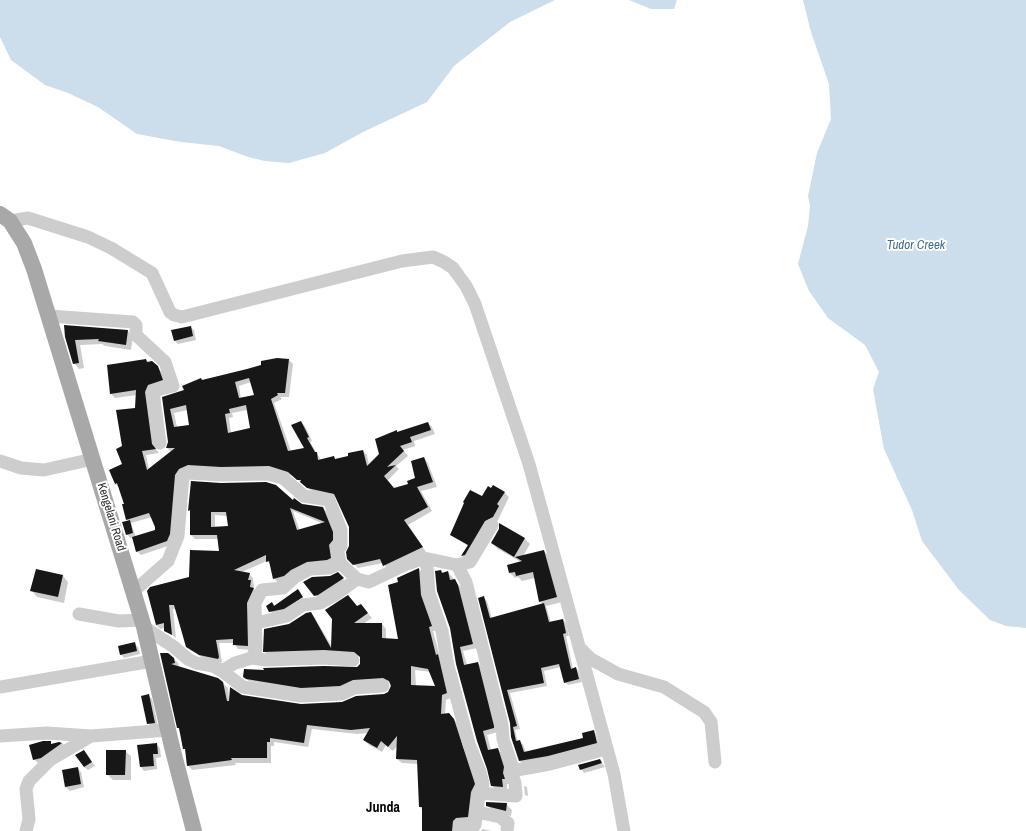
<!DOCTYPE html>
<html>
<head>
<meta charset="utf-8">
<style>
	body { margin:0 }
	canvas { display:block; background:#fff }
</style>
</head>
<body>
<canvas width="1026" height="831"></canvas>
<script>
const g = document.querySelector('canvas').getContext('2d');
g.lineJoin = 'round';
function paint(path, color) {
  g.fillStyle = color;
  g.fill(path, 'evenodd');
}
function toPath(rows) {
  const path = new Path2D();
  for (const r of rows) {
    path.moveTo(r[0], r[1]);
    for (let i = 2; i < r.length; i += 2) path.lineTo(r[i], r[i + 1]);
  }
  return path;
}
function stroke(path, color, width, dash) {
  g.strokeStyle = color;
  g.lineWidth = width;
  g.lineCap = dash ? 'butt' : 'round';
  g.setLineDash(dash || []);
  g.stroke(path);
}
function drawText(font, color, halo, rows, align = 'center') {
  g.font = font + ' "Archivo Narrow",sans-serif';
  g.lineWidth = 4;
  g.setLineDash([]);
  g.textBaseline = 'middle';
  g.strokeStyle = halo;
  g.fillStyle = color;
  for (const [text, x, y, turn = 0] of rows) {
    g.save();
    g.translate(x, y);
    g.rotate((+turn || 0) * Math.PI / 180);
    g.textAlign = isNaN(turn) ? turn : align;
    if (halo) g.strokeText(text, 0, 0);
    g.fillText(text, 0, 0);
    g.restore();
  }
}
paint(toPath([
	[0,0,555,0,510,22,454,66,427,102,363,132,325,153,289,163,265,161,248,157,219,146,181,142,137,134,98,107,68,93,45,85,11,60,0,37],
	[629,0,677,0,674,9,651,9],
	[803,0,1026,0,1026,628,1006,626,990,620,959,590,922,541,912,510,884,449,873,389,879,372,865,345,828,318,809,291,798,264,808,226,810,206,808,196,817,153,831,119,829,84,811,32]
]), '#ccddeb');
paint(toPath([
	[190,327,194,330,196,340,178,344,174,340],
	[128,331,133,337,131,350,105,346,102,344,80,345,84,368,79,369,74,363,66,337],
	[146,360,149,363,152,362,162,372,166,384,149,393,156,449,159,453,146,455,149,469,171,452,167,448,169,442,163,398,185,390,201,379,203,380,289,360,293,364,289,397,280,397,282,399,274,403,291,451,306,449,301,422,305,426,312,441,310,442,321,460,333,457,336,460,363,451,367,455,369,465,380,455,398,433,428,423,432,427,435,434,414,441,415,446,403,450,408,456,396,466,399,469,387,481,394,489,410,485,417,478,424,458,428,463,437,487,421,491,432,511,408,525,426,552,388,570,383,563,358,568,348,558,350,527,336,497,313,492,293,476,274,470,183,473,171,545,141,555,137,551,133,537,130,538,127,534,129,521,127,519,125,504,120,488,115,484,123,465,123,446,136,409,137,395,115,398,111,394,108,365],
	[251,382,255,396,241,399,239,386],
	[188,410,190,426,177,427,174,413],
	[247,410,251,428,231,433,229,418,233,417,232,413],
	[152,517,156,527,155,531,136,537,131,523],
	[192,482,323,508,327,512,337,536,335,562,288,580,278,583,274,578,271,565,267,561,242,572,249,574,253,578,254,589,257,593,252,650,238,649,234,643,219,643,222,663,204,659,187,646,176,609,173,609,176,638,165,630,165,628,160,629,156,625,148,591,190,578,220,552,218,539,195,539,191,535,191,513,189,510],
	[293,511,324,524,300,531],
	[215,515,227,516,229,527,215,528],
	[504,492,509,497,497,522,466,560,462,556,468,546,452,534,482,498],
	[524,538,530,544,523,556,544,551,549,556,562,602,546,606,551,623,563,620,566,623,569,636,566,636,573,669,576,668,579,671,582,682,568,685,565,682,561,667,544,671,547,686,510,693,520,729,515,730,518,742,523,744,526,753,584,739,593,731,596,734,600,746,523,764,520,761,512,737,511,723,484,598,487,601,492,619,543,605,540,601,535,578,522,581,518,577,515,578,510,573,521,562,498,549,492,543],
	[419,569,423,574,436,631,433,631,451,698,446,700,445,714,453,718,458,724,479,789,472,821,457,831,426,831,423,810,420,807,418,764,402,763,397,759,398,745,393,751,386,745,382,752,369,745,364,740,369,733,357,734,312,729,308,747,274,742,274,746,271,746,271,763,235,763,236,765,192,770,188,765,186,751,178,727,161,654,173,658,178,663,179,667,223,683,228,688,229,698,241,696,301,705,343,703,384,695,388,693,391,684,388,682,345,690,307,692,249,681,244,677,265,671,357,668,361,665,361,658,359,656,329,654,269,656,264,651,289,625,311,613,315,618,332,647,357,607,361,605,372,618,363,624,382,624,386,629,386,639,400,640,399,583],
	[415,670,431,672,437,687,416,686],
	[441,571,444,573,448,572,463,590,477,648,463,651,467,665,478,663,482,667,498,732,487,735,491,750,497,749,502,753,508,772,509,784,507,784,507,791,496,790,492,785],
	[338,574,346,582,318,598,315,595],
	[63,576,68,582,64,603,37,597,32,591],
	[298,590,305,601,274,615,270,611,272,603,275,606],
	[134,643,138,647,140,654,124,658,121,654],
	[148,695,152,699,158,726,152,727,148,723],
	[50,742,52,745,62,743,67,748,40,765,34,759],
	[156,744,160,748,161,757,156,758,157,769,144,771,141,767,138,746],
	[84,751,95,766,88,770,84,767],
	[125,751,131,756,131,780,113,780,107,774],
	[600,760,605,767,584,773,581,769],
	[77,768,81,772,84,787,70,791,66,787,63,771],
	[524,786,527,787,528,796,525,795],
	[506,804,512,810,511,816,493,811,487,805],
	[482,829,492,831,481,831]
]), '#0003');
paint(toPath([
	[64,325,128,330,126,345,98,341,99,339,75,340,79,363,73,364,65,337],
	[191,326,193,336,174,341,171,330],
	[277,358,289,359,285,393,277,393,278,395,271,399,288,451,304,448,291,425,301,421,309,437,307,438,315,452,317,452,318,460,334,456,335,459,348,456,348,453,363,450,367,466,379,454,375,439,397,430,397,432,428,422,431,430,410,437,412,442,400,446,404,451,387,467,396,465,384,476,394,488,408,484,407,481,415,478,411,461,424,457,433,482,417,487,428,507,404,520,423,547,383,566,380,559,353,565,347,559,346,552,349,546,349,527,334,494,307,488,300,482,301,480,297,480,288,472,269,466,221,467,188,465,179,469,175,475,170,534,167,541,136,552,132,537,155,530,155,527,149,513,126,520,122,504,124,504,117,483,115,484,109,470,122,464,116,449,122,446,116,410,135,408,136,390,110,394,107,365,146,359,147,362,152,361,158,366,163,380,148,385,145,392,152,444,156,449,142,451,147,470,175,448,166,448,168,442,162,397,184,390,182,386,201,378,202,380,247,369,261,365,261,361],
	[249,378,254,395,239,398,235,382],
	[186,405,189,425,174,427,170,409],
	[246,405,250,428,228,433,225,414,230,413,229,409],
	[191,481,221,483,266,482,276,485,293,500,294,498,302,504,323,507,333,532,333,540,329,545,331,558,327,560,307,562,291,570,284,576,273,579,269,561,266,562,266,555,234,570,250,573,248,580,251,580,250,587,254,588,247,603,248,646,233,645,233,639,216,640,219,657,218,659,199,655,186,647,174,605,169,605,172,635,164,631,164,623,156,625,147,591,150,587,189,577,190,550,219,551,217,535,190,535,190,510,188,511],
	[290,508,325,522,297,530],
	[211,512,226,512,228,526,211,527],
	[493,485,505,492,497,504,499,506,493,517,485,521,465,555,461,556,468,545,450,535,464,503,463,502,470,490,482,496,488,486,491,488],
	[130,520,133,533,126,535,122,522],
	[499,523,525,538,514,557,491,543,499,529],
	[544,550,557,597,539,602,533,572,516,576,515,572,509,573,507,565,522,561,515,557],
	[419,568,421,595,432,626,429,627,436,655,438,654,447,693,442,695,441,714,449,713,454,719,475,784,471,792,468,817,456,818,453,821,452,831,422,831,422,807,419,807,417,760,396,759,397,736,388,747,381,741,377,748,363,740,370,728,351,730,307,725,304,743,270,738,270,742,267,742,267,758,231,758,232,760,187,766,185,749,183,749,179,728,177,728,160,653,168,653,174,658,175,663,171,664,218,678,223,682,227,701,229,701,230,687,242,695,301,704,342,702,356,696,384,694,388,692,391,686,389,681,383,678,353,680,340,686,301,688,246,679,243,677,244,669,264,670,263,668,324,666,357,667,360,664,360,657,354,652,324,650,263,652,264,629,289,624,306,613,311,612,331,648,332,619,325,610,348,595,357,606,361,604,368,613,354,623,382,623,382,638,398,639,388,585,398,582,397,578],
	[411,666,428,669,435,686,411,685],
	[36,569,63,575,58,597,30,591],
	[441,570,442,573,448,571,450,580,455,579,458,585,473,644,460,647,464,665,478,662,494,726,494,728,483,731,488,750,498,748,504,767,503,773,505,779,502,779,503,787,491,786,487,769,477,741,456,664,450,628,437,591,435,571],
	[338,572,344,578,318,595,314,596,303,582,312,577,330,576],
	[298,589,303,597,284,609,269,612,266,606,272,602,274,606],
	[484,596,490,618,544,603,549,622,563,619,566,633,563,634,571,669,576,667,579,679,564,683,559,664,541,668,544,683,507,690,517,726,513,727,516,741,520,740,524,752,583,738,582,733,594,730,597,743,548,756,519,761,511,737,510,723,478,598],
	[135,642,137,651,120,655,118,646],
	[149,694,155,723,147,724,141,696],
	[43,741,51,741,51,744,59,742,62,743,41,758,33,760,29,745],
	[157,743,158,754,153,754,154,766,140,767,137,745],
	[84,750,92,762,84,767,75,755],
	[106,750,126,750,125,775,106,775],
	[600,759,602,763,580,770,578,765],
	[78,767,81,784,65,787,62,770],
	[486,802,507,803,506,811,486,806]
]), '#171717');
stroke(toPath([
	[10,221,28,218,88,237,111,248,152,273,170,312,174,315,182,317,402,261,433,257,444,262,453,268,466,286,475,304,529,464,614,774,624,831],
	[49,316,133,322,136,325,136,335,165,362,173,386,153,391,160,443],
	[0,461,21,468,44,470,93,459],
	[424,558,427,567,429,593,442,631,448,666,469,744,480,772,483,784,479,795,475,825,460,825,460,831],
	[457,565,466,582,502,725,503,739,514,771],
	[134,591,168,561,178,536,183,476,188,473,221,475,267,474,283,478,304,496,329,500,341,530,341,546,337,547,340,563],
	[79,614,119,621,142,620],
	[256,623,287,616,303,605,320,603,335,595,357,579],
	[144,627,174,647,188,659,196,663,213,666,222,671,235,663,252,658,266,660,324,658,353,660],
	[580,648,591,659,618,674,664,687,704,712,711,722,715,762],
	[252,658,256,649,255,603,262,590,283,588,295,577,310,569,329,568,340,563,357,579,369,582,407,564,424,558,457,565,470,562,492,525],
	[222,671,243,687,301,696,342,694,354,688,383,686],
	[0,687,152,661],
	[0,736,47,733,91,736,169,730],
	[479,793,516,796,515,783,511,771,550,764,606,749],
	[477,812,500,817,508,823,507,831],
	[26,831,29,819,26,789,29,781,50,760,91,736]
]), '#cdcdcd', 13);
stroke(toPath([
	[0,214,10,221,24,243,34,269,144,627,173,751,194,831]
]), '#a8a8a8', 16);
drawText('12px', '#303030', '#fff', [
	["Kengelani Road",111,517,73]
]);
drawText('italic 13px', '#426c8e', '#fff', [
	["Tudor Creek",916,246]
]);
drawText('bold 14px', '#000', '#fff', [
	["Junda",383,808]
]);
</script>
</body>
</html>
